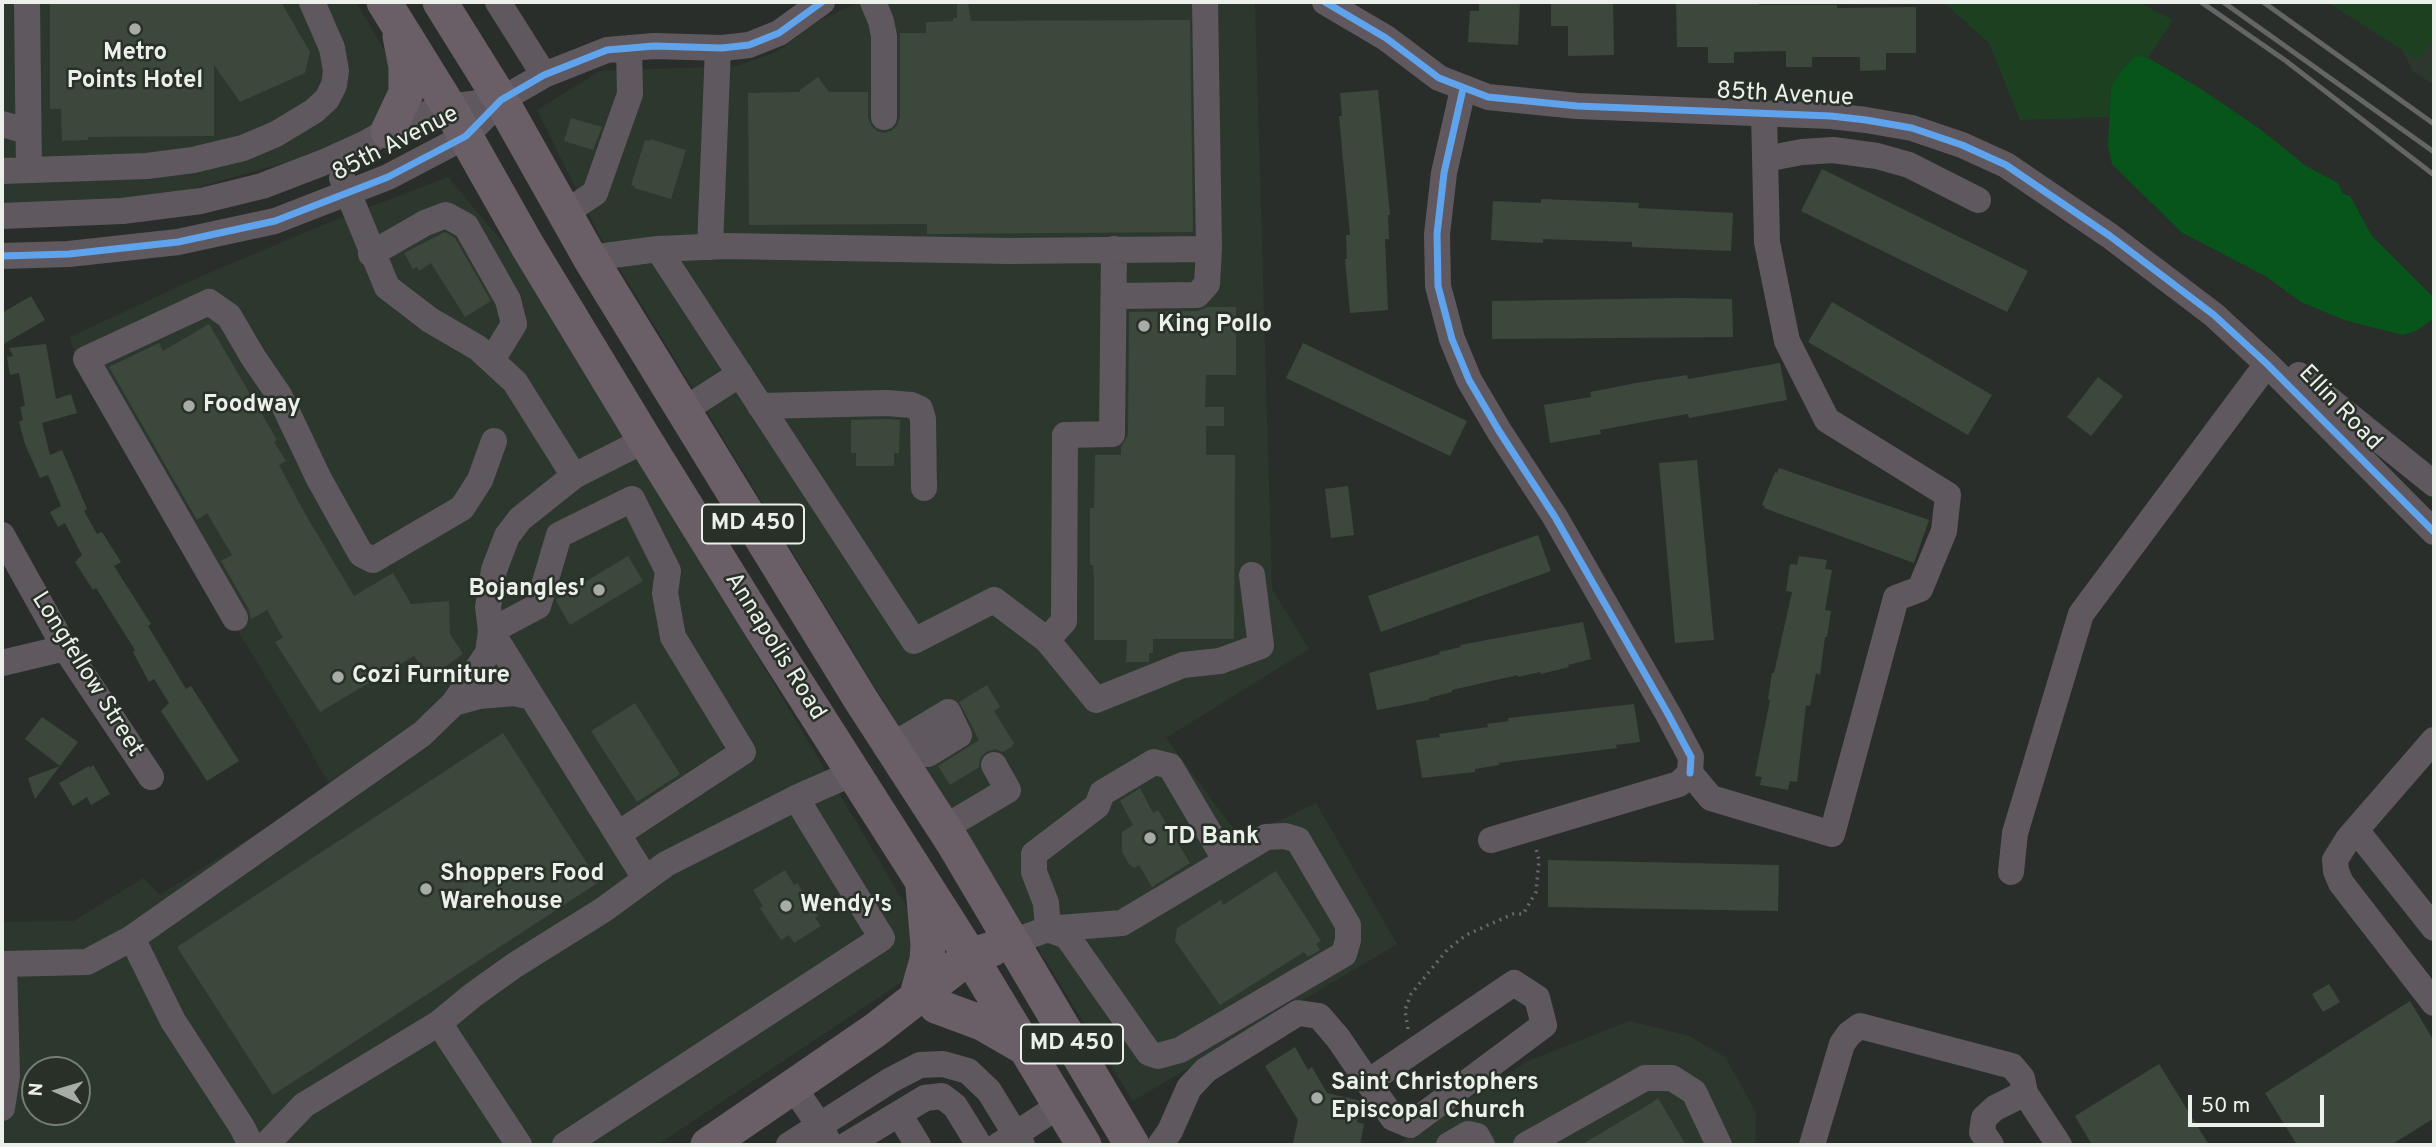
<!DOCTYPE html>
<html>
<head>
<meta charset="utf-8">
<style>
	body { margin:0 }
	#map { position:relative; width:2436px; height:1147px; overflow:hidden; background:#2a2e2a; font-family:Overpass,sans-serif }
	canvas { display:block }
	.frame { position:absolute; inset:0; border:4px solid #ebf0eb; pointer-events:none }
	.north { position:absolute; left:21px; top:1056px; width:70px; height:70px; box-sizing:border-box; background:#283028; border:2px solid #767d76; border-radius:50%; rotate:274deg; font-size:19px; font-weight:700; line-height:28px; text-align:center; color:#ebf0eb }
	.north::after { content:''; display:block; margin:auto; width:24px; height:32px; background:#a7aca7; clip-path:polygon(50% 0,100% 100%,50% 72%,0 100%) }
	.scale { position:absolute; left:2188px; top:1095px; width:136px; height:32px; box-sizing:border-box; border:4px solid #ebf0eb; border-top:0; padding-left:9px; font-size:21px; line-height:24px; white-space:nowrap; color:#ebf0eb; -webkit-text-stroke:5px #283028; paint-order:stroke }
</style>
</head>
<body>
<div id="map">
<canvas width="2436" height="1147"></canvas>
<div class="frame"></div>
<div class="north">N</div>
<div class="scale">50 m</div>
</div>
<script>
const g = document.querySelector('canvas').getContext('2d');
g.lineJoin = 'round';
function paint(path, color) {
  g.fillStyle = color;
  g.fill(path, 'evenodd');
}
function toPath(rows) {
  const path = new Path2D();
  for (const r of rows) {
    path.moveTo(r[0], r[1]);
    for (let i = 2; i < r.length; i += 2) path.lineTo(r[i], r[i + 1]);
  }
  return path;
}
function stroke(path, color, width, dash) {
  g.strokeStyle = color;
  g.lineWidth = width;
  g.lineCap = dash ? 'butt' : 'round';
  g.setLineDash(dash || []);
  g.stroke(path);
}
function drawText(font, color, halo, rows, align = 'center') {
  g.font = font + ' Overpass,sans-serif';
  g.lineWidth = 5;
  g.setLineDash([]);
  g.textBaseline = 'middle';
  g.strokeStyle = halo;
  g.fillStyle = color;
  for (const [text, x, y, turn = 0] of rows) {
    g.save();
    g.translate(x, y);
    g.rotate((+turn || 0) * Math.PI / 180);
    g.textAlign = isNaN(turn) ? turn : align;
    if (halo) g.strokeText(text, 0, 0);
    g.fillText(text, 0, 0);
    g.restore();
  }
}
paint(toPath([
	[2,2,356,2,401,79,391,116,319,153,170,195,111,203,2,203],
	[859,2,1255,2,1272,589,1309,649,1166,738,1241,839,1316,803,1397,944,1133,1101,879,694,598,233,537,110,600,71,737,66,776,52,819,21],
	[2377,2,2434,2,2434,85,2413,71],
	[448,177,533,279,912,916,909,977,657,1145,2,1145,2,922,74,921,143,878,160,895,330,787,308,746,77,366,70,337,197,278,323,225],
	[35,1070,77,1070,77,1112,35,1112],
	[1629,1021,1689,1036,1725,1057,1756,1112,1755,1145,1396,1145,1528,1061]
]), '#2c382d');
paint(toPath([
	[1943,2,2138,2,2173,20,2148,58,2136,56,2122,70,2111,87,2109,117,2020,120,1989,43],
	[2327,2,2434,2,2434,38,2418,60]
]), '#1c4020');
paint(toPath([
	[2136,56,2148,58,2198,87,2260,129,2306,166,2338,183,2343,194,2350,196,2372,236,2434,298,2433,319,2416,331,2403,335,2344,320,2301,302,2267,277,2181,232,2112,164,2108,146,2111,87,2122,70]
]), '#07551b');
paint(toPath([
	[50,2,281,2,310,52,305,73,240,102,214,65,214,136,88,137,88,140,62,141,61,109,50,109],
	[957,2,968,2,971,21,1190,20,1193,232,927,234,927,224,749,225,748,93,800,92,800,90,818,77,829,92,868,92,868,117,871,125,877,131,883,133,891,131,897,125,900,117,900,33,926,33,926,22,953,21,953,18,957,18],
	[1479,2,1520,2,1518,45,1468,42,1470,11,1479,11],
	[1551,2,1613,2,1614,55,1568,56,1568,26,1551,26],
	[1676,2,1759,2,1759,5,1837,5,1837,8,1916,7,1916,53,1886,53,1886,70,1860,71,1860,57,1812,57,1812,67,1786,67,1786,51,1734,52,1734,63,1708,63,1708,47,1677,47],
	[1378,90,1390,215,1388,215,1389,239,1385,239,1388,310,1350,313,1345,259,1347,259,1346,235,1350,235,1339,116,1342,116,1340,93],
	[571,118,602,127,593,150,564,141],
	[650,139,686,150,671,199,634,188,635,186,631,185,645,140,650,141],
	[1822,169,2028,271,2007,312,1801,211],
	[1541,199,1639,203,1638,208,1733,213,1731,251,1632,247,1632,242,1543,239,1543,243,1491,240,1493,201,1541,203],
	[445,232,455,238,491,301,465,317,431,263,419,271,417,267,413,269,404,253],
	[31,296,45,320,2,345,2,313],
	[1681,298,1732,299,1733,337,1492,339,1492,301],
	[1832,302,1992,395,1968,435,1808,342],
	[1207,307,1236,307,1236,375,1206,375,1205,407,1224,407,1224,426,1206,426,1206,455,1235,455,1234,639,1153,639,1153,653,1149,653,1149,662,1126,662,1127,640,1094,640,1094,577,1093,565,1090,565,1090,508,1094,508,1095,455,1121,455,1121,447,1128,435,1129,312,1197,311],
	[209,324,277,440,274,442,286,461,279,465,304,512,354,596,393,573,411,604,449,601,450,634,463,654,429,678,414,656,320,712,275,642,283,638,267,610,251,619,249,610,221,561,232,555,207,513,197,520,109,367,159,343,163,351],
	[1303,343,1467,421,1450,456,1286,378],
	[46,344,56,399,71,394,77,413,42,423,50,455,62,450,87,509,84,511,97,534,102,532,121,562,114,566,151,624,148,626,186,689,191,686,239,761,207,781,161,711,169,703,154,679,149,682,133,652,135,650,96,588,93,590,75,562,82,555,65,523,58,527,50,512,61,506,48,475,40,478,25,444,19,422,23,420,20,407,25,406,19,373,10,375,7,357,13,356,9,348],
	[1780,363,1787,400,1689,418,1688,414,1670,417,1600,430,1601,434,1550,443,1544,405,1591,397,1590,392,1636,383,1687,375,1688,379],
	[2098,377,2123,396,2091,436,2067,417],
	[887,419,900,420,899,453,894,453,894,466,856,466,856,453,851,453,851,420],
	[1697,460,1714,640,1675,643,1659,463],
	[1779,468,1929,520,1914,563,1764,508,1765,506,1762,505,1775,472,1777,473],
	[1348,486,1354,535,1331,538,1325,489],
	[1538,535,1551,571,1381,632,1368,596],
	[628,556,643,581,570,625,556,601,557,599],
	[1799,556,1827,560,1825,569,1832,570,1825,610,1831,611,1827,637,1825,637,1820,675,1816,673,1810,706,1806,705,1797,782,1790,781,1788,790,1760,785,1762,777,1755,776,1770,700,1768,699,1772,673,1774,673,1792,592,1786,591,1790,564,1797,565],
	[1583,622,1591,659,1568,665,1569,667,1541,674,1540,672,1518,677,1518,675,1452,690,1452,692,1429,698,1429,700,1377,710,1369,673,1440,654,1439,652,1461,647,1460,645],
	[987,685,1000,707,994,711,1014,743,1012,744,1013,746,1003,752,995,749,986,752,980,758,979,767,950,785,938,766,979,740,959,702],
	[635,703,680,774,637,802,591,731],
	[1634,704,1640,742,1616,745,1617,748,1499,763,1499,765,1475,769,1475,772,1422,778,1416,740,1440,737,1439,734,1488,727,1487,724,1509,721,1508,718],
	[42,717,78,742,35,799,28,778,60,766,25,739],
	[503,733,599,882,273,1095,177,947],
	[93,765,110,794,91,805,87,797,73,806,59,783,89,766,90,768],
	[1140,788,1153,813,1158,810,1190,863,1152,887,1139,865,1134,868,1129,864,1122,852,1122,832,1133,825,1120,801],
	[1548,860,1779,865,1778,911,1548,907],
	[785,870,794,885,797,883,809,901,818,916,815,918,821,926,794,943,789,935,781,940,760,908,763,906,753,890],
	[1276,871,1321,941,1316,944,1320,950,1308,957,1304,952,1220,1005,1175,941,1177,928,1221,900,1223,905],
	[2329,984,2340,1002,2323,1012,2312,994],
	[2410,1001,2434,1041,2434,1118,2391,1145,2297,1145,2265,1093],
	[1295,1047,1308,1070,1312,1067,1327,1093,1362,1101,1357,1122,1364,1124,1360,1145,1301,1145,1293,1143,1298,1120,1265,1066],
	[2159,1064,2209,1145,2092,1145,2075,1116],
	[1658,1098,1686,1145,1581,1145,1653,1102]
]), '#3c483c');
stroke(toPath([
	[1408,1029,1405,1010,1411,994,1447,950,1466,935,1513,914,1523,914,1536,892,1539,860,1536,849]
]), '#6b676a', 3.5, [2, 5]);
stroke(toPath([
	[27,2,29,170],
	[498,2,544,75],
	[873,2,881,21,884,36,884,117],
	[1325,2,1386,38,1439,78,1488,97,1577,106,1831,116,1866,120,1912,128,1962,145,2006,165,2110,236,2214,315,2267,364,2434,532],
	[1463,89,1444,173,1437,234,1438,286,1452,339,1469,380,1499,431,1555,517,1668,714,1691,757,1690,773,1679,784,1491,840],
	[2,124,27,131],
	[1765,159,1802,152,1833,150,1877,156,1909,165,1978,200],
	[2,171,147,166,193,160,243,148,276,134,314,111,327,99,334,85,336,71,332,48,312,2],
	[342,178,387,287,430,320,478,348,515,382,574,476],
	[565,213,595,193,630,94,629,48],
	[2,216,122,211,201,201,262,186,322,163,364,144,407,120,449,107,501,100],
	[710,247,718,48],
	[658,249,914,641,994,600,1047,640,1096,700,1183,665,1220,661,1261,646,1252,575],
	[371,254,425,223,446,215,466,226,508,300,514,324,492,360],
	[2,256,69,254,178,242,275,221,388,177,466,136,501,100,544,75,607,50,654,46,722,48,749,45,779,33,822,2],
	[590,258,658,249,726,246,1009,251,1209,249,1205,2],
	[1114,296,1197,295,1207,284,1209,249],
	[2299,375,2434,484],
	[760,406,887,403,911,405,920,409,923,419,924,488],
	[684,410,740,374],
	[2,535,65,648,151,777],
	[235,618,86,359,209,302,229,316,253,357,279,395,319,479,361,554,373,560,462,508,480,480,494,441],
	[1047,640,1064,621,1065,435,1112,434,1114,249],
	[2,663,65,648],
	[454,703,479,696,514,693,532,697],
	[2434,740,2348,839,2335,860,2336,871,2341,883,2434,1003],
	[891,746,915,732,948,712,959,735,928,754,915,732],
	[1690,773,1711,798,1832,834,1896,598,1920,589,1944,531,1948,495,1827,420,1787,341,1767,242,1764,114],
	[944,828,1008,790,994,765],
	[2356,830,2434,928],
	[618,834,743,752,673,637,665,593,668,571,632,499,559,535,538,606,491,631,532,697,645,878],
	[2011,872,2015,833,2081,614,2267,364],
	[132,938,173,1021,242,1127,251,1145],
	[1012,942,1048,929,1067,936,1149,1053,1158,1056,1180,1050,1344,954,1348,940,1348,925,1298,840,1285,836,1266,837,1226,861,1122,923,1048,929,1046,903,1034,872,1034,854,1097,806,1102,793,1154,762,1170,766,1226,861],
	[439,1023,519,1145],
	[793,1087,820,1126,830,1145],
	[2,1108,7,1076,4,964,87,962,132,938,422,734,454,703,488,653,491,631,488,607,494,570,507,536,520,519,574,476,645,440],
	[899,1114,918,1145],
	[266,1145,304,1105,439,1023,473,995,515,965,603,910,666,864,796,798,853,773],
	[565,1145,882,938,796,798],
	[789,1145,891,1080,920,1065,943,1064,968,1071,989,1091,1022,1145],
	[847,1145,925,1098,942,1096,955,1106,979,1145],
	[999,1145,1060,1105],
	[1160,1145,1170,1131,1189,1088,1206,1070,1298,1013,1319,1016,1338,1038,1368,1082,1393,1118,1410,1125,1544,1025,1537,998,1514,983,1368,1082],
	[1449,1145,1468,1134,1477,1136,1482,1145],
	[1526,1145,1645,1078,1672,1078,1694,1092,1719,1145],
	[1812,1145,1842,1044,1849,1034,1860,1026,2012,1066,2022,1078,2025,1093,2059,1145],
	[1991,1145,1982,1132,1984,1118,1995,1108,2025,1093]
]), '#60585f', 26);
stroke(toPath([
	[384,2,449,107,527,245,645,440,762,629,970,956,1084,1145],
	[440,2,501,100,590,258,861,700,954,844,1132,1145],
	[388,131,406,93,406,67,400,36],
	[917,995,927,960,928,945,923,887],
	[936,1006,982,1023,1022,1046],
	[708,1145,874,1031,970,956,992,949]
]), '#6a5f67', 35);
stroke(toPath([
	[2201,2,2286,61,2434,175],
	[2223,2,2434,152],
	[2263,2,2434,124]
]), '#666566', 5);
stroke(toPath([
	[1325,2,1386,38,1439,78,1488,97,1577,106,1831,116,1866,120,1912,128,1962,145,2006,165,2110,236,2214,315,2267,364,2434,532],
	[1463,89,1444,173,1437,234,1438,286,1452,339,1469,380,1499,431,1555,517,1668,714,1691,757,1690,773],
	[2,256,69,254,178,242,275,221,388,177,466,136,501,100,544,75,607,50,654,46,722,48,749,45,779,33,822,2]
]), '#60a3ed', 7);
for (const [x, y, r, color] of [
	[135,29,7,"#a7aca7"],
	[1144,326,7,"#a7aca7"],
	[189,406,7,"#a7aca7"],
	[599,590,7,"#a7aca7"],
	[338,677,7,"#a7aca7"],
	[1150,838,7,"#a7aca7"],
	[426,889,7,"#a7aca7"],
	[786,906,7,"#a7aca7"],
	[1317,1098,7,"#a7aca7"]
]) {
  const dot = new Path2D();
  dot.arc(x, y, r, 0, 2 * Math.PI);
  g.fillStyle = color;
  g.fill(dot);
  stroke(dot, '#283028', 2.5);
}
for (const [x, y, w] of [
	[753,524,102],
	[1072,1044,102]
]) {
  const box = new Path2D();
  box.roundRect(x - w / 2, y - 19.5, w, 39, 5);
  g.fillStyle = '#283028';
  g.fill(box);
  stroke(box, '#ebf0eb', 2);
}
drawText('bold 23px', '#ebf0eb', null, [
	["MD 450",753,524],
	["MD 450",1072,1044]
]);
drawText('bold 24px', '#ebf0eb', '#283028', [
	["Metro",135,54,"center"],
	["Points Hotel",135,82,"center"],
	["King Pollo",1158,326],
	["Foodway",203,406],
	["Bojangles'",585,590,"right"],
	["Cozi Furniture",352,677],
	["TD Bank",1164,838],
	["Shoppers Food",440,875],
	["Warehouse",440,903],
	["Wendy's",800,906],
	["Saint Christophers",1331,1084],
	["Episcopal Church",1331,1112]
], 'left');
drawText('24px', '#ebf0eb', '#283028', [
	["85th Avenue",1785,96,3],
	["85th Avenue",396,145,-27],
	["Ellin Road",2339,409,46],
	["Annapolis Road",774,647,58],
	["Longfellow Street",86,675,58]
]);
</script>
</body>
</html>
